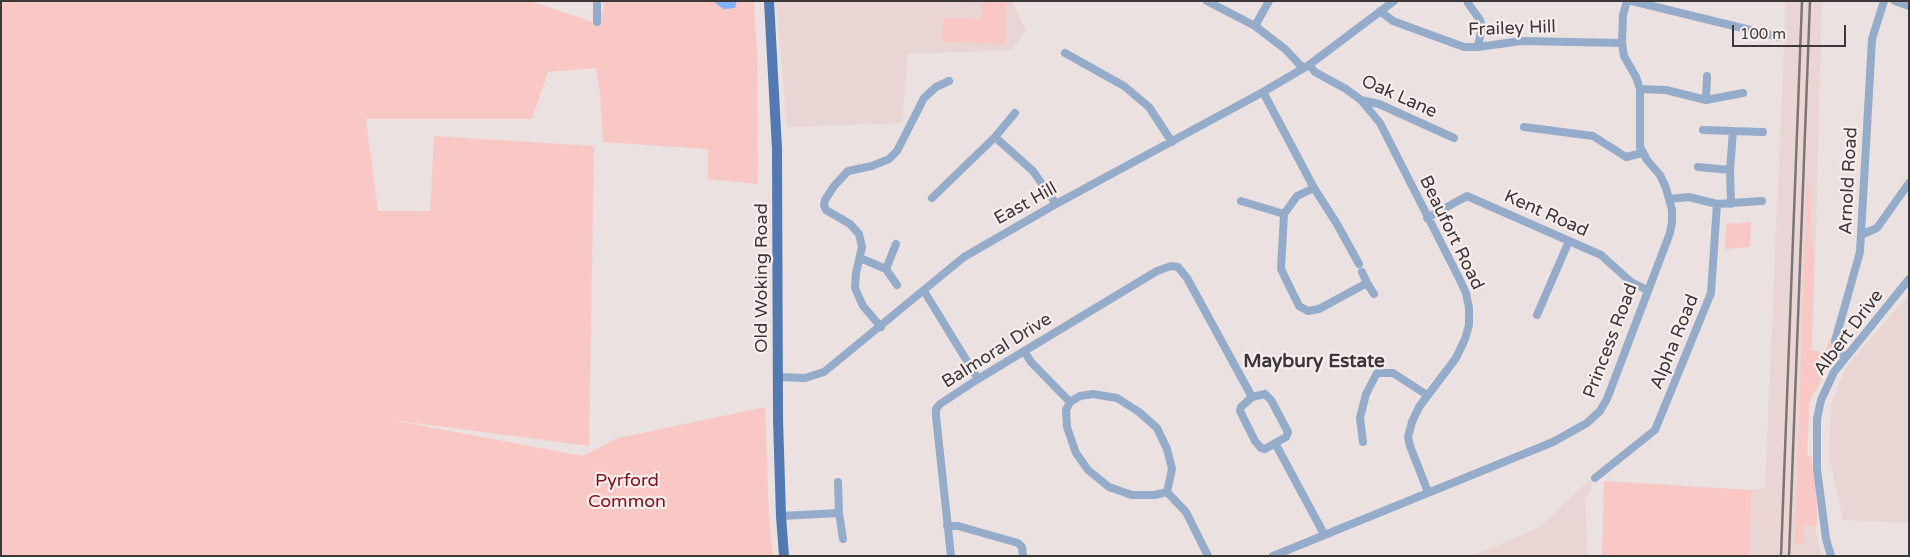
<!DOCTYPE html>
<html>
<head>
<meta charset="utf-8">
<style>
	body { margin:0 }
	#map { position:relative; width:1910px; height:557px; overflow:hidden; background:#ebe1e0; font-family:"Varela Round",sans-serif }
	canvas { display:block }
	.frame { position:absolute; inset:0; border:2px solid #3c3837; pointer-events:none }
	.scale { position:absolute; left:1732px; top:25px; width:114px; height:22px; box-sizing:border-box; border:2px solid #3c3837; border-top:0; padding-left:6px; font-size:15px; line-height:18px; white-space:nowrap; color:#3c3837; -webkit-text-stroke:4px #f8eeed; paint-order:stroke }
</style>
</head>
<body>
<div id="map">
<canvas width="1910" height="557"></canvas>
<div class="frame"></div>
<div class="scale">100 m</div>
</div>
<script>
const g = document.querySelector('canvas').getContext('2d');
g.lineJoin = 'round';
function paint(path, color) {
  g.fillStyle = color;
  g.fill(path, 'evenodd');
}
function toPath(rows) {
  const path = new Path2D();
  for (const r of rows) {
    path.moveTo(r[0], r[1]);
    for (let i = 2; i < r.length; i += 2) path.lineTo(r[i], r[i + 1]);
  }
  return path;
}
function stroke(path, color, width, dash) {
  g.strokeStyle = color;
  g.lineWidth = width;
  g.lineCap = dash ? 'butt' : 'round';
  g.setLineDash(dash || []);
  g.stroke(path);
}
function drawText(font, color, halo, rows, align = 'center') {
  g.font = font + ' "Varela Round",sans-serif';
  g.lineWidth = 4.5;
  g.setLineDash([]);
  g.textBaseline = 'middle';
  g.strokeStyle = halo;
  g.fillStyle = color;
  for (const [text, x, y, turn = 0] of rows) {
    g.save();
    g.translate(x, y);
    g.rotate((+turn || 0) * Math.PI / 180);
    g.textAlign = isNaN(turn) ? turn : align;
    if (halo) g.strokeText(text, 0, 0);
    g.fillText(text, 0, 0);
    g.restore();
  }
}
paint(toPath([
	[776,1,1011,1,1026,30,1011,50,908,54,902,123,787,127],
	[1786,1,1822,1,1814,299,1804,525,1815,526,1821,556,1749,556,1752,490,1765,488],
	[1909,294,1909,523,1843,520,1829,455,1831,404,1846,367],
	[1592,478,1591,491,1585,498,1588,556,1472,556,1538,528]
]), '#e9d5d4');
paint(toPath([
	[1,1,530,1,592,22,604,10,603,1,754,1,757,56,758,184,708,179,708,149,603,142,600,93,596,68,548,72,532,119,366,119,378,211,430,211,434,136,594,146,589,446,392,420,583,456,618,438,765,407,769,517,773,556,1,556],
	[918,1,1011,1,1012,3,1005,5,1005,44,942,42,943,18,981,19,981,3],
	[1807,177,1811,197,1810,240,1814,249,1811,350,1825,353,1830,337,1832,359,1809,403,1807,456,1811,456,1817,502,1817,526,1804,526,1804,542,1795,543],
	[1751,222,1750,247,1725,249,1726,224],
	[1604,481,1752,490,1749,556,1602,556]
]), '#f9c8c5');
paint(toPath([
	[713,1,737,1,735,8,723,9]
]), '#82b3f9');
stroke(toPath([
	[597,1,597,22],
	[1207,1,1255,26,1285,49,1303,68],
	[1632,1,1779,37],
	[1895,1,1909,6],
	[1468,3,1480,20,1482,26,1478,47],
	[1380,11,1393,21,1464,47,1478,47,1521,41,1622,43],
	[1255,26,1269,1],
	[1065,53,1124,86,1149,107,1172,142],
	[1309,65,1315,72,1346,89,1361,100,1379,104,1454,138],
	[1640,89,1666,90,1706,100,1743,93],
	[1263,92,1314,188,1337,224,1359,264],
	[1361,100,1380,123,1459,278,1466,293,1469,308,1469,325,1465,339,1456,358,1419,407,1412,422,1408,437,1410,446,1428,492],
	[1706,100,1707,76],
	[1015,113,995,137,1033,171,1056,204],
	[1524,127,1593,136,1626,157,1642,153],
	[1703,130,1763,132],
	[1698,167,1730,170],
	[1314,188,1297,196,1284,214,1281,269,1299,306,1308,311,1319,309,1367,283,1362,272],
	[932,198,995,137],
	[1669,199,1689,197,1717,204,1762,201],
	[1241,201,1284,214],
	[1731,204,1730,170,1733,131],
	[1427,218,1467,196,1601,255,1631,282,1647,290],
	[1861,235,1877,228,1909,183],
	[860,258,886,269,897,285],
	[886,269,896,244],
	[1367,283,1374,294],
	[924,291,978,379],
	[1537,315,1569,241],
	[881,327,863,306,855,288,856,273,862,247,859,234,850,224,826,210,824,205,825,200,834,186,848,171,872,166,889,159,897,151,924,98,936,87,949,81],
	[1024,351,1031,362,1070,402],
	[1845,358,1836,348,1835,341,1860,252,1872,39,1884,1],
	[778,377,805,378,824,372,964,257,1056,204,1263,92,1309,65,1394,1],
	[1093,394,1117,398,1139,412,1157,428,1167,449,1172,469,1167,492,1154,495,1132,495,1109,487,1088,470,1076,453,1067,427,1066,410,1070,402,1080,396,1093,394],
	[1265,394,1271,400,1288,432,1286,437,1265,449,1261,448,1255,441,1240,411,1241,407,1252,397,1265,394],
	[1363,442,1360,418,1366,394,1377,373,1393,373,1427,395],
	[1275,443,1324,534],
	[1595,478,1655,430,1711,293,1717,204],
	[838,482,839,513,843,539],
	[1167,492,1186,512,1208,556],
	[781,516,839,513],
	[947,526,958,526,1018,543,1022,547,1023,556],
	[951,556,936,416,936,409,940,404,978,379,1157,271,1171,266,1178,267,1187,278,1252,397],
	[1273,556,1553,442,1587,423,1600,411,1607,399,1670,233,1672,222,1672,210,1666,188,1660,175,1647,160,1640,147,1640,89,1636,77,1624,56,1622,43,1623,15,1627,1],
	[1831,556,1826,539,1817,469,1817,419,1821,400,1834,372,1909,279]
]), '#95abca', 8);
stroke(toPath([
	[769,1,777,149,778,419,781,516,784,556]
]), '#5279b1', 10);
stroke(toPath([
	[1781,556,1802,1],
	[1789,556,1810,1]
]), '#7b7574', 2.5);
drawText('18px', '#3c3837', '#f8eeed', [
	["Frailey Hill",1512,29,-2],
	["Oak Lane",1399,97,24],
	["Arnold Road",1849,181,-87],
	["East Hill",1026,204,-29],
	["Kent Road",1546,214,24],
	["Beaufort Road",1451,233,64],
	["Old Woking Road",762,278,-90],
	["Albert Drive",1849,333,-53],
	["Princess Road",1611,341,-69],
	["Alpha Road",1675,342,-68],
	["Balmoral Drive",997,351,-32]
]);
drawText('18px', '#821320', '#f8eeed', [
	["Pyrford",627,481],
	["Common",627,502]
]);
drawText('bold 19px', '#3c3837', '#f8eeed', [
	["Maybury Estate",1314,362]
]);
</script>
</body>
</html>
